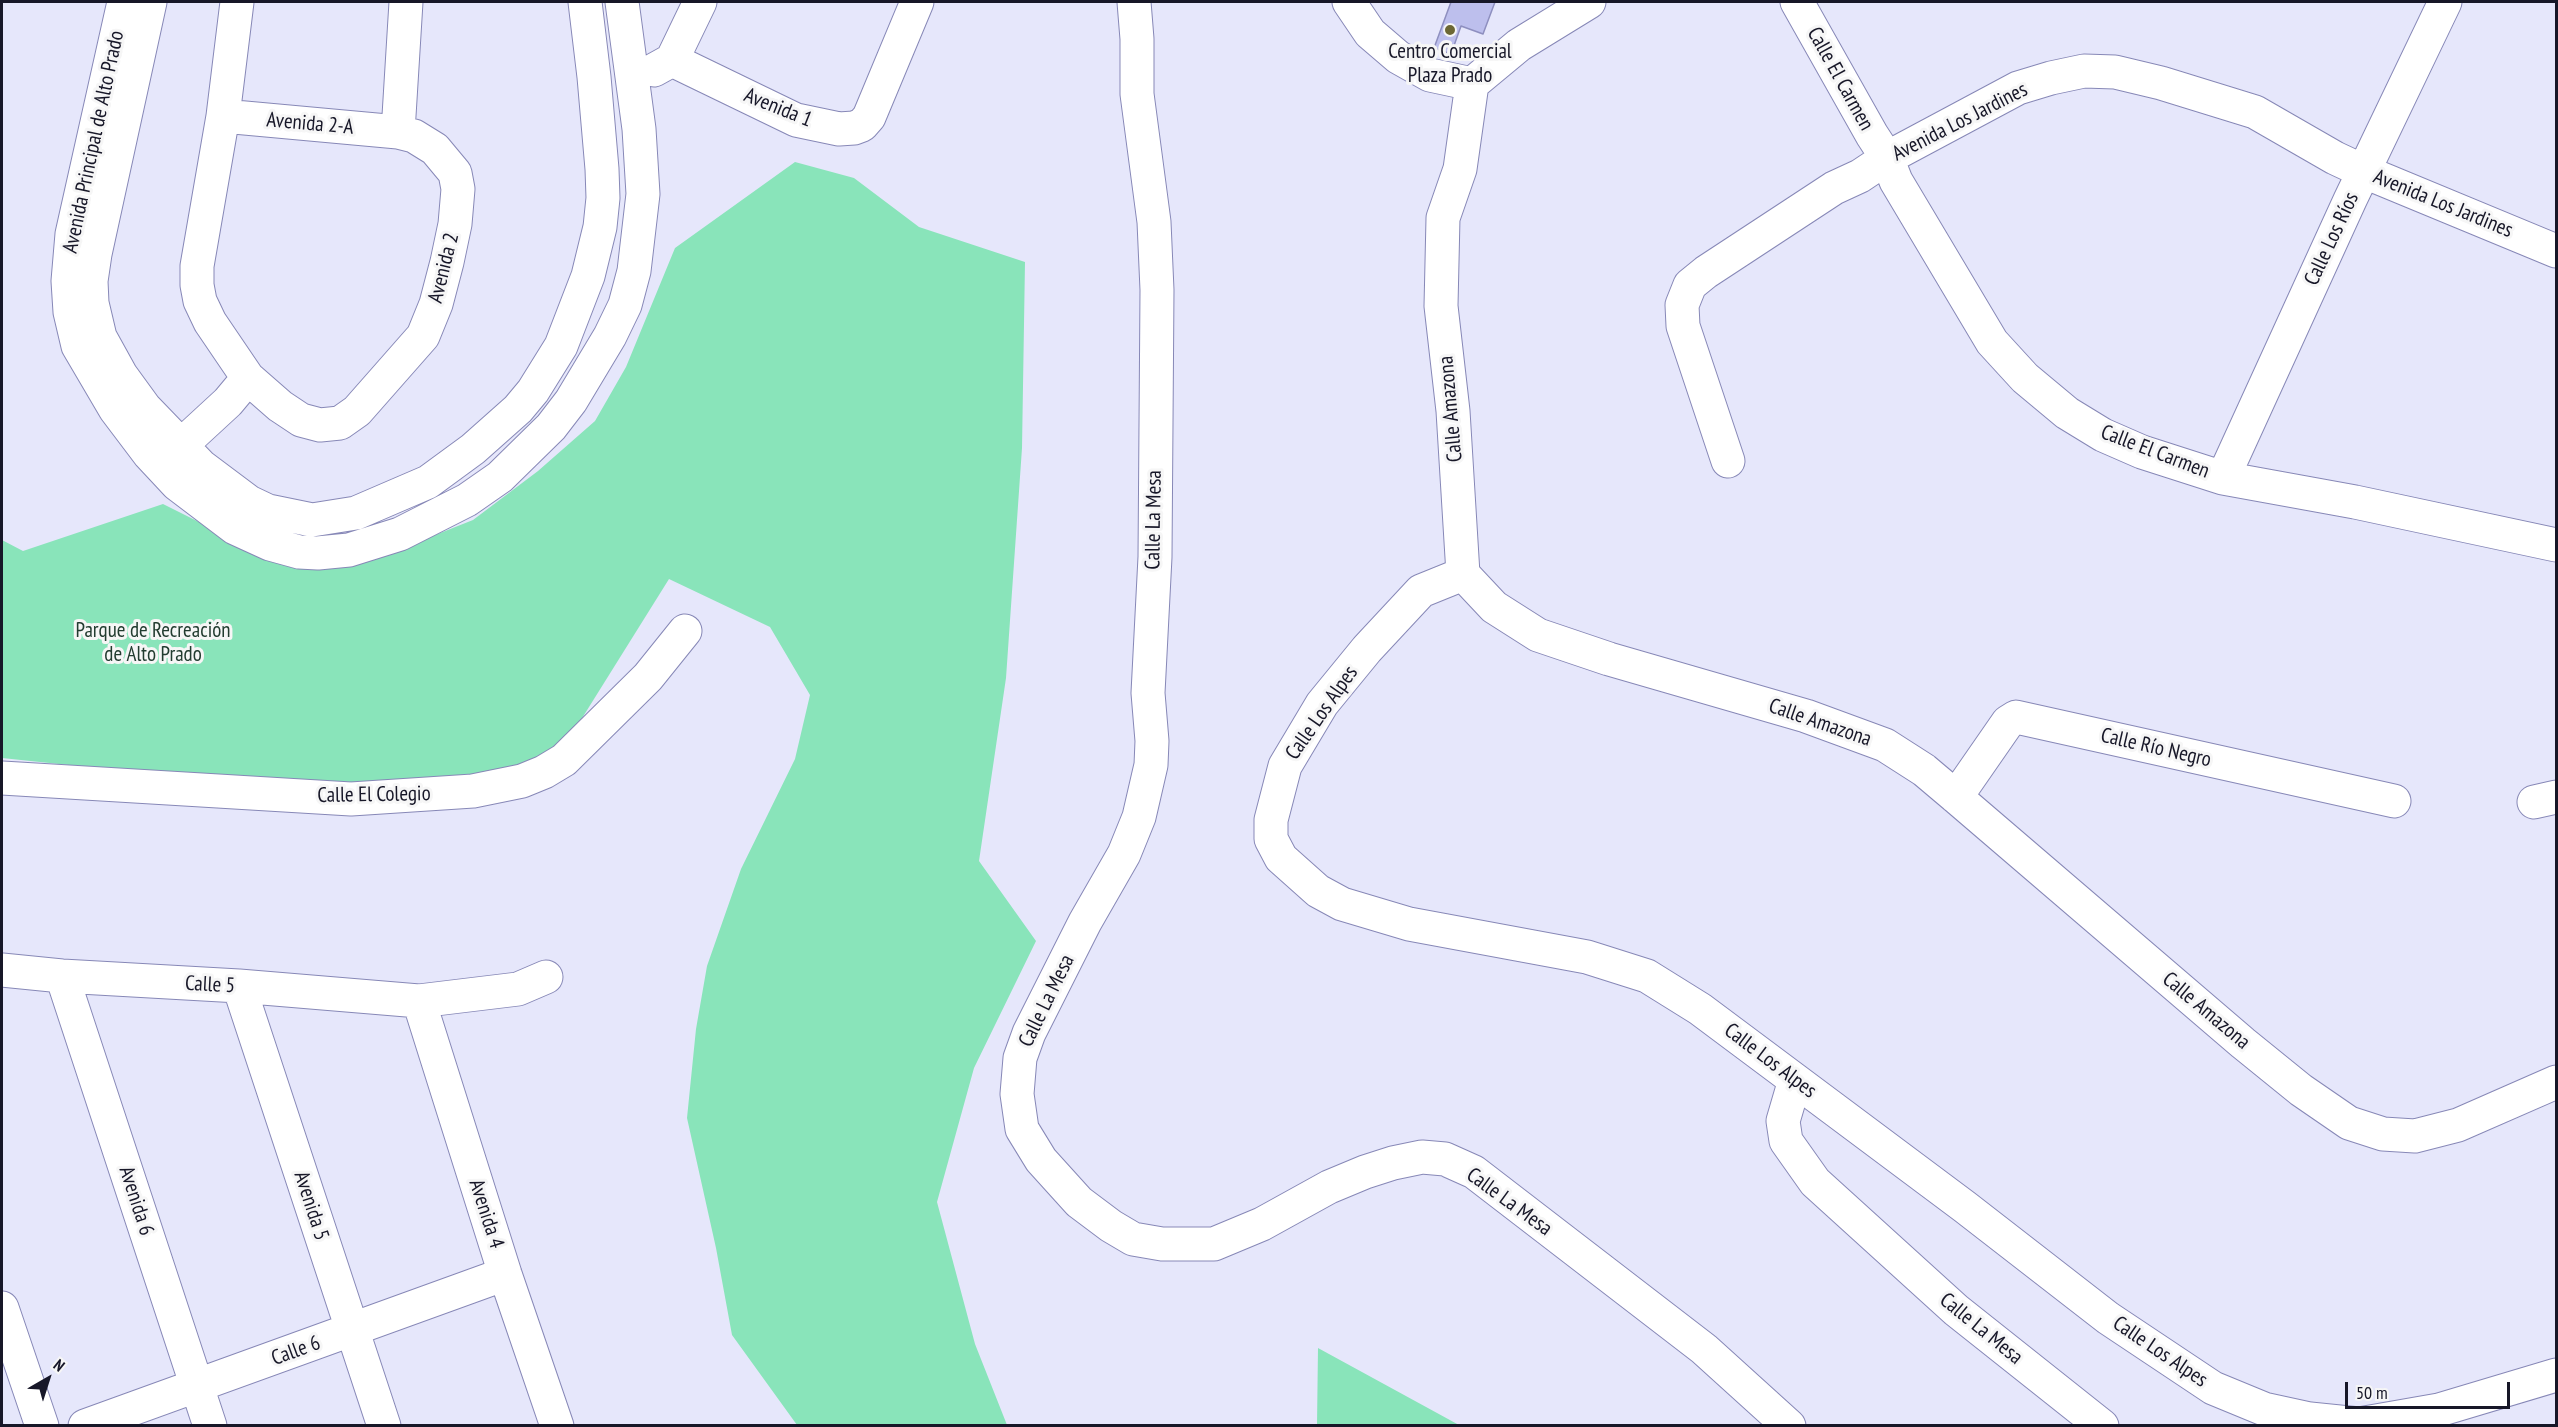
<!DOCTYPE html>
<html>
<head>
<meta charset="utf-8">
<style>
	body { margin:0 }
	#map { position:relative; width:2558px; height:1427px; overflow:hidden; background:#e6e7fb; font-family:"PT Sans Narrow",sans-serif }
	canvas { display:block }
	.frame { position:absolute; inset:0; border:3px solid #171728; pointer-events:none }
	.north { position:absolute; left:18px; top:1349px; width:60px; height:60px; -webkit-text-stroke:4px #f6f6f6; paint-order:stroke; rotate:39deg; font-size:16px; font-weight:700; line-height:24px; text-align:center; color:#171728 }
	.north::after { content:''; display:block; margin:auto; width:21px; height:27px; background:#171728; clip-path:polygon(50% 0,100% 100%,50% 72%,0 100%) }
	.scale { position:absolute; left:2345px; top:1382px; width:165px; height:27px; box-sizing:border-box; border:3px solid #171728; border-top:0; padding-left:8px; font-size:18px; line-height:21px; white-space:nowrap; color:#171728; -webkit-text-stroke:4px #f6f6f6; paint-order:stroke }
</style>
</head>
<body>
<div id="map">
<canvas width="2558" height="1427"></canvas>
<div class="frame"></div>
<div class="north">N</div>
<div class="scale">50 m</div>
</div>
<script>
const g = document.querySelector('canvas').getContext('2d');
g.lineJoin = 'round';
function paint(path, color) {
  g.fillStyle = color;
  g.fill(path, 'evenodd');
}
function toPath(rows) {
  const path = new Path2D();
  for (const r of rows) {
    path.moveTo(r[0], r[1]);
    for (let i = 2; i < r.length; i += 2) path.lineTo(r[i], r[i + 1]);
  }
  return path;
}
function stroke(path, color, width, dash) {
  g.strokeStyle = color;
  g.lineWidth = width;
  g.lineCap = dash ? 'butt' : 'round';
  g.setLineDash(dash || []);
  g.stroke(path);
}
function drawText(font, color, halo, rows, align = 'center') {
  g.font = font + ' "PT Sans Narrow",sans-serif';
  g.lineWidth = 6;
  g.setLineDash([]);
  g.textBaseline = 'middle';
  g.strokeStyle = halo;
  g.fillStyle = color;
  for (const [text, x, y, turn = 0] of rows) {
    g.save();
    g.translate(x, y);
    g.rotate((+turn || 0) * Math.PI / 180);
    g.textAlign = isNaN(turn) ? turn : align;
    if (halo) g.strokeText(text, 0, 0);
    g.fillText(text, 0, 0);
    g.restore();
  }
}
paint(toPath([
	[795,162,854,178,919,227,1025,262,1022,448,1006,678,979,861,1036,941,974,1068,937,1202,975,1344,1007,1425,797,1425,732,1335,716,1248,687,1118,696,1029,707,966,741,869,795,759,810,695,770,627,669,579,574,731,544,758,497,776,398,786,116,770,2,758,2,540,23,551,163,504,257,551,382,556,473,520,538,471,595,421,626,367,675,248],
	[1318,1348,1459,1425,1317,1425]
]), '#89e4ba');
const building = toPath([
	[1451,2,1495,2,1483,34,1461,26,1451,54,1434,48,1451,2]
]);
paint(building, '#bdbfed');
stroke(building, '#8e8fbf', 1.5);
const minor = toPath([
	[124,2,72,234,68,281,70,312,78,346,115,409,149,454,177,484,235,528,270,544,299,552,318,553,349,550,400,534,467,500,500,477,551,427,571,401,610,336,625,305,634,271,643,194,639,129,622,2],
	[150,2,95,254,91,281,92,303,100,337,121,375,145,408,201,466,249,502,268,511,312,520,356,513,428,482,473,449,518,409,533,391,561,346,588,276,600,227,603,198,602,169,594,77,585,2],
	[237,2,223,116,197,266,197,285,200,301,210,322,248,378,280,406,301,420,320,425,340,423,357,411,423,336,436,304,447,262,455,224,458,189,455,173,435,149,414,136,398,132,406,2],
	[1134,2,1137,39,1137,94,1154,222,1157,290,1155,557,1148,693,1152,741,1151,765,1139,817,1124,854,1085,922,1029,1033,1020,1058,1017,1094,1022,1129,1041,1160,1079,1202,1111,1226,1133,1239,1162,1244,1214,1244,1262,1224,1329,1187,1365,1172,1393,1163,1422,1157,1445,1159,1474,1172,1704,1349,1789,1426],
	[1349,2,1370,33,1398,57,1430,75,1472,84,1519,45,1589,2],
	[1797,2,1872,135,1887,158,1896,181,1992,342,2025,378,2067,413,2103,435,2142,452,2223,478,2355,502,2556,545],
	[672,60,796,120,839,129,854,128,862,125,869,117,917,2],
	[654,70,672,60,700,2],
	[1472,84,1460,169,1443,218,1441,306,1453,411,1463,574,1494,607,1538,635,1609,659,1806,716,1885,745,1924,770,1956,797,2243,1043,2301,1090,2349,1123,2383,1134,2415,1136,2458,1125,2556,1082],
	[223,116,398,132],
	[164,461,228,402,248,378],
	[1728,461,1683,326,1682,305,1690,285,1706,272,1834,188,1860,176,1887,158,2018,88,2051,78,2084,71,2115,72,2161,83,2255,112,2335,158,2365,172,2556,251],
	[2223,478,2350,200,2445,2],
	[1463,574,1421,591,1367,649,1322,704,1285,766,1271,820,1271,839,1281,858,1318,891,1342,904,1409,924,1587,957,1647,976,1700,1009,1965,1207,2108,1318,2213,1388,2264,1409,2310,1419,2359,1424,2439,1410,2556,1375],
	[2,778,351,799,473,791,522,781,544,772,564,760,648,677,685,631],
	[1956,797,2008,722,2016,717,2394,801],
	[2534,802,2556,797],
	[2,970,62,976,239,986,419,1001,518,989,546,977],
	[62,976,210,1426],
	[239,986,384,1426],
	[419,1001,505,1274,557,1426],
	[1795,1080,1783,1121,1786,1141,1815,1182,1956,1310,2102,1426],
	[2,1308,42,1426],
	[85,1426,505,1274]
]);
stroke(minor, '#8788b7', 35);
stroke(minor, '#fff', 33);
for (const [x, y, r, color] of [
	[1450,30,6,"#6c6734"]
]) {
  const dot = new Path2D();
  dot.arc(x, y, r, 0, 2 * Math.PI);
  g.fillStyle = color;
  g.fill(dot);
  stroke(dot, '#f6f6f6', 2);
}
drawText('21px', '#171728', '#f6f6f6', [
	["Centro Comercial",1450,52],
	["Plaza Prado",1450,76]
]);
drawText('21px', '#171728', '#f6f6f6', [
	["Calle El Carmen",1840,79,61],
	["Avenida 1",778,108,22],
	["Avenida Los Jardines",1960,122,-27],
	["Avenida 2-A",310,124,5],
	["Avenida Principal de Alto Prado",94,142,-78],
	["Avenida Los Jardines",2443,204,22],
	["Calle Los Ríos",2332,239,-65],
	["Avenida 2",444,268,-76],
	["Calle Amazona",1451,409,-95],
	["Calle El Carmen",2155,452,21],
	["Calle La Mesa",1154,520,-89],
	["Calle Los Alpes",1322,713,-55],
	["Calle Amazona",1820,723,19],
	["Calle Río Negro",2156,748,13],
	["Calle El Colegio",374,795,-1],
	["Calle 5",210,985,3],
	["Calle La Mesa",1047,1001,-64],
	["Calle Amazona",2206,1011,40],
	["Calle Los Alpes",1770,1061,37],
	["Avenida 6",136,1201,72],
	["Calle La Mesa",1509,1202,36],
	["Avenida 5",311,1206,72],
	["Avenida 4",486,1214,72],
	["Calle La Mesa",1981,1329,39],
	["Calle 6",296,1351,-20],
	["Calle Los Alpes",2160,1352,34]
]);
drawText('21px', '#223c30', '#f6f6f6', [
	["Parque de Recreación",153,631],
	["de Alto Prado",153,655]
]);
</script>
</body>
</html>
